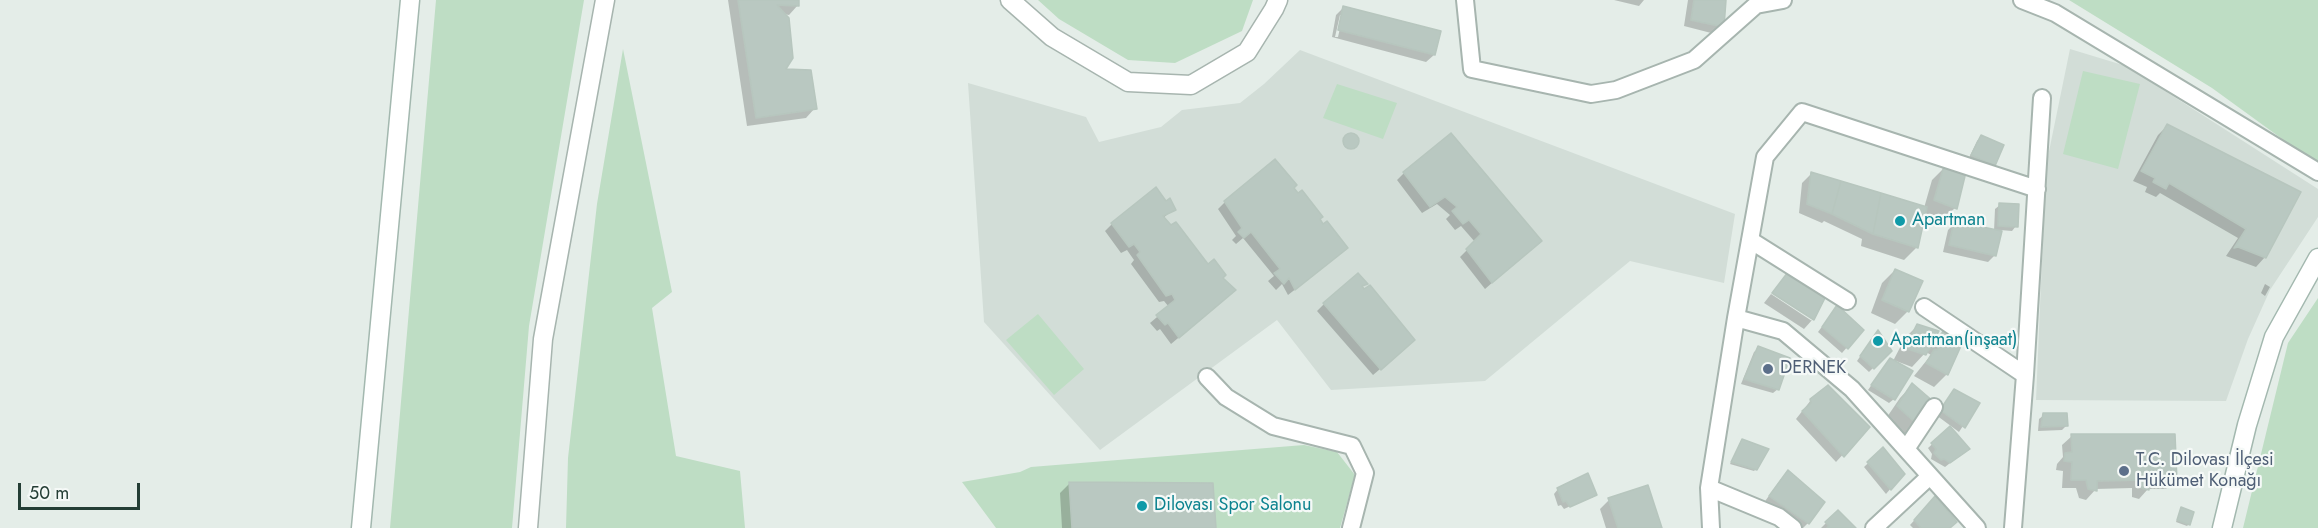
<!DOCTYPE html>
<html>
<head>
<meta charset="utf-8">
<style>
	body { margin:0 }
	#map { position:relative; width:2318px; height:528px; overflow:hidden; background:#e4ede8; font-family:Jost,sans-serif }
	canvas { display:block }
	.scale { position:absolute; left:18px; top:483px; width:122px; height:27px; box-sizing:border-box; border:3px solid #243e35; border-top:0; padding-left:8px; font-size:18px; line-height:21px; white-space:nowrap; color:#243e35; -webkit-text-stroke:4px #f5f9f7; paint-order:stroke }
</style>
</head>
<body>
<div id="map">
<canvas width="2318" height="528"></canvas>
<div class="scale">50 m</div>
</div>
<script>
const g = document.querySelector('canvas').getContext('2d');
g.lineJoin = 'round';
function paint(path, color) {
  g.fillStyle = color;
  g.fill(path, 'evenodd');
}
function toPath(rows) {
  const path = new Path2D();
  for (const r of rows) {
    if (r.length === 3) {
      path.moveTo(r[0] + r[2], r[1]);
      path.arc(r[0], r[1], r[2], 0, 2 * Math.PI);
      continue;
    }
    path.moveTo(r[0], r[1]);
    for (let i = 2; i < r.length; i += 2) path.lineTo(r[i], r[i + 1]);
  }
  return path;
}
function stroke(path, color, width, dash) {
  g.strokeStyle = color;
  g.lineWidth = width;
  g.lineCap = dash ? 'butt' : 'round';
  g.setLineDash(dash || []);
  g.stroke(path);
}
function drawText(font, color, halo, rows, align = 'center') {
  g.font = font + ' Jost,sans-serif';
  g.lineWidth = 4.5;
  g.setLineDash([]);
  g.textBaseline = 'middle';
  g.strokeStyle = halo;
  g.fillStyle = color;
  for (const [text, x, y, turn = 0] of rows) {
    g.save();
    g.translate(x, y);
    g.rotate((+turn || 0) * Math.PI / 180);
    g.textAlign = isNaN(turn) ? turn : align;
    if (halo) g.strokeText(text, 0, 0);
    g.fillText(text, 0, 0);
    g.restore();
  }
}
paint(toPath([
	[2070,49,2126,66,2318,189,2318,217,2270,290,2248,339,2226,401,2036,400,2046,166],
	[1300,50,1735,214,1724,283,1630,261,1485,381,1331,390,1277,320,1100,450,984,322,968,83,1086,117,1099,142,1161,127,1182,110,1240,103,1264,84]
]), '#d2ddd7');
paint(toPath([
	[436,0,584,0,529,326,512,528,390,528],
	[1038,0,1253,0,1242,31,1175,63,1128,60,1059,19],
	[2069,0,2318,0,2318,165,2212,88],
	[623,49,672,292,652,308,676,456,740,471,745,528,566,528,568,458,597,204],
	[2083,71,2140,84,2118,169,2063,154],
	[1337,84,1397,103,1383,139,1323,118],
	[2318,298,2318,528,2243,528,2288,343],
	[1038,314,1084,369,1054,395,1006,340],
	[1304,445,1337,452,1355,475,1340,528,996,528,962,482,1020,472,1031,467]
]), '#beddc4');
paint(toPath([
	[728,0,797,0,798,5,789,15,783,14,783,70,815,108,806,118,747,126],
	[1614,0,1644,0,1639,6],
	[1688,0,1724,0,1722,27,1715,34,1684,26],
	[1343,8,1439,32,1434,55,1426,62,1332,37,1336,15],
	[1340,15,1343,15,1338,37,1335,37],
	[2168,125,2299,193,2265,257,2256,267,2226,256,2238,238,2160,193,2156,197,2145,192,2147,187,2133,181,2158,135],
	[1350,142,7],
	[1981,136,1993,165,1989,170,1968,160,1977,141],
	[1944,168,1955,208,1942,220,1924,214,1917,247,1904,260,1861,246,1862,239,1824,221,1822,223,1799,213,1802,183,1811,174,1924,208,1932,180],
	[1404,173,1533,247,1485,289,1460,257,1475,242,1461,226,1455,230,1446,219,1450,215,1437,204,1422,213,1397,180],
	[1292,188,1318,219,1339,255,1288,295,1282,284,1276,290,1268,281,1274,276,1243,238,1236,244,1232,240,1236,236,1218,209,1225,202],
	[1166,203,1174,209,1163,218,1220,278,1227,297,1171,344,1160,329,1157,331,1150,323,1169,307,1164,301,1159,302,1131,264,1134,260,1127,250,1121,253,1105,231,1112,224],
	[2000,205,2016,226,2012,231,2000,230,1995,255,1988,262,1943,252,1948,230,1955,223,1994,231,1995,209],
	[1895,270,1921,282,1908,311,1895,324,1871,313,1882,283],
	[1788,274,1823,299,1813,319,1804,329,1764,303,1771,294,1812,321,1812,317,1773,292],
	[1365,284,1361,288,1406,347,1373,375,1317,311,1324,304],
	[2265,284,2270,287,2265,296,2261,293],
	[1833,312,1862,330,1842,353,1818,332],
	[1917,326,1933,341,1945,329,1947,374,1934,387,1914,376,1931,355,1926,352,1912,367,1896,361,1894,399,1889,403,1868,390,1886,364,1893,361,1905,338],
	[1874,336,1890,351,1869,372,1857,361],
	[1759,348,1778,389,1773,393,1741,384,1754,352],
	[1912,385,1916,424,1904,436,1885,420,1900,398],
	[1954,391,1978,403,1959,432,1936,415],
	[1811,400,1868,427,1836,462,1796,419],
	[2044,415,2066,426,2062,430,2038,431,2039,419],
	[1950,428,1963,453,1945,467,1931,459,1932,454,1928,448],
	[2072,436,2175,480,2166,489,2148,489,2139,499,2132,497,2132,488,2096,489,2086,500,2079,498,2076,488,2062,488,2063,471,2056,470,2057,464,2063,457,2062,445],
	[1741,443,1756,469,1754,471,1730,464],
	[1882,450,1903,474,1886,494,1864,467],
	[1781,479,1808,523,1803,528,1798,528,1763,504],
	[1069,484,1215,528,1062,528,1060,493],
	[1558,489,1595,495,1592,498,1592,496,1564,509,1561,505,1558,506,1554,494],
	[1935,498,1949,528,1913,528,1910,525],
	[1609,500,1661,528,1606,528,1600,509],
	[2181,508,2189,524,2187,526,2176,522],
	[1838,512,1854,528,1821,528,1826,523]
]), '#0003');
const building = toPath([
	[738,0,799,0,799,6,777,5,789,18,793,58,786,69,811,70,817,109,756,118,738,0],
	[1694,0,1726,0,1724,27,1691,20,1694,0],
	[1343,6,1441,31,1435,55,1338,30,1343,6],
	[2167,124,2301,192,2266,258,2238,247,2234,248,2246,229,2169,183,2166,189,2153,182,2155,178,2141,171,2167,124],
	[1451,133,1542,241,1492,283,1466,249,1481,234,1469,220,1463,224,1452,211,1457,207,1445,197,1430,207,1403,172,1451,133],
	[1351,141,8],
	[1981,135,2004,145,1995,166,1971,155,1981,135],
	[1275,159,1297,185,1294,188,1298,193,1302,190,1323,217,1320,219,1323,224,1327,221,1348,248,1295,290,1289,278,1284,284,1274,273,1280,269,1251,232,1244,238,1238,232,1242,228,1224,201,1275,159],
	[1944,166,1966,172,1957,209,1934,200,1944,166],
	[1811,172,1841,181,1832,214,1807,204,1811,172],
	[1841,181,1881,193,1873,234,1832,214,1841,181],
	[1156,187,1166,201,1170,198,1176,210,1163,216,1171,225,1176,222,1208,264,1214,259,1226,275,1223,278,1236,290,1179,338,1168,323,1165,325,1156,315,1175,300,1172,294,1166,296,1137,255,1140,252,1134,244,1129,247,1111,223,1156,187],
	[1881,193,1927,207,1918,248,1873,234,1881,193],
	[1999,203,2019,204,2018,227,1998,226,1999,203],
	[1954,221,2002,231,1996,256,1949,245,1954,221],
	[1895,269,1923,281,1909,312,1882,300,1895,269],
	[1788,272,1825,298,1814,320,1772,293,1788,272],
	[1358,273,1368,284,1362,286,1364,289,1370,285,1415,340,1381,370,1323,303,1358,273],
	[1837,305,1864,330,1848,349,1822,327,1837,305],
	[1917,324,1939,331,1926,355,1905,348,1917,324],
	[1944,327,1965,337,1948,375,1926,363,1934,350,1937,350,1944,343,1940,340,1944,327],
	[1878,330,1892,351,1874,369,1860,356,1878,330],
	[1758,346,1790,358,1779,390,1744,379,1758,346],
	[1890,358,1913,371,1895,400,1871,385,1890,358],
	[1912,383,1934,402,1918,425,1897,406,1912,383],
	[1828,385,1870,427,1844,457,1802,411,1811,403,1810,399,1828,385],
	[1954,389,1980,403,1965,428,1940,410,1954,389],
	[2043,413,2067,413,2068,426,2041,427,2043,413],
	[1950,426,1970,449,1950,463,1944,459,1941,460,1934,453,1936,449,1931,443,1950,426],
	[2071,434,2175,434,2177,481,2150,481,2149,490,2141,488,2141,480,2097,481,2097,491,2088,489,2086,480,2071,480,2072,462,2064,461,2065,453,2072,452,2071,434],
	[1742,439,1769,449,1757,470,1731,462,1742,439],
	[1883,447,1905,474,1891,490,1867,462,1883,447],
	[1788,470,1825,502,1809,524,1769,496,1788,470],
	[1588,473,1597,495,1570,507,1566,501,1563,502,1557,488,1588,473],
	[1069,482,1213,483,1216,528,1072,528,1069,482],
	[1648,485,1662,528,1618,528,1608,498,1648,485],
	[1935,496,1957,522,1950,528,1921,528,1914,520,1935,496],
	[2181,507,2194,512,2190,525,2177,520,2181,507],
	[1838,510,1856,528,1827,528,1829,526,1825,522,1838,510]
]);
paint(building, '#b9c8c1');
stroke(building, '#b7c6be', 1.5);
const minor = toPath([
	[1465,0,1472,69,1591,94,1616,90,1694,60,1756,5,1783,0],
	[2022,0,2055,13,2318,172],
	[1750,240,1847,301],
	[1924,307,2025,375],
	[1736,318,1783,331,1852,389,1977,528],
	[1207,377,1226,397,1273,426,1352,446,1365,473,1351,528],
	[1906,449,1934,407],
	[1709,488,1779,517,1793,528],
	[1711,528,1709,488,1736,318,1765,157,1802,112,2037,189],
	[1874,528,1930,476],
	[2013,528,2025,375,2042,98]
]);
const tertiary = toPath([
	[1010,0,1052,37,1128,82,1191,85,1247,52,1274,9,1278,0],
	[528,528,543,339,605,0]
]);
const secondary = toPath([
	[361,528,410,0],
	[2222,528,2247,425,2274,337,2318,258]
]);
stroke(minor, '#a7b5af', 20);
stroke(tertiary, '#a7b5af', 21);
stroke(secondary, '#a3b8af', 21);
stroke(minor, '#fff', 16);
stroke(tertiary, '#fff', 18);
stroke(secondary, '#fff', 18);
for (const [x, y, r, color] of [
	[1900,221,6,"#0f9aa8"],
	[1878,341,6,"#0f9aa8"],
	[1768,369,6,"#5c6f8a"],
	[2124,471,6,"#5c6f8a"],
	[1142,506,6,"#0f9aa8"]
]) {
  const dot = new Path2D();
  dot.arc(x, y, r, 0, 2 * Math.PI);
  g.fillStyle = color;
  g.fill(dot);
  stroke(dot, '#f5f9f7', 2);
}
drawText('18px', '#0d838f', '#f5f9f7', [
	["Apartman",1912,221],
	["Apartman(inşaat)",1890,341],
	["Dilovası Spor Salonu",1154,506]
], 'left');
drawText('18px', '#4e5e75', '#f5f9f7', [
	["DERNEK",1780,369],
	["T.C. Dilovası İlçesi",2136,461],
	["Hükümet Konağı",2136,482]
], 'left');
</script>
</body>
</html>
